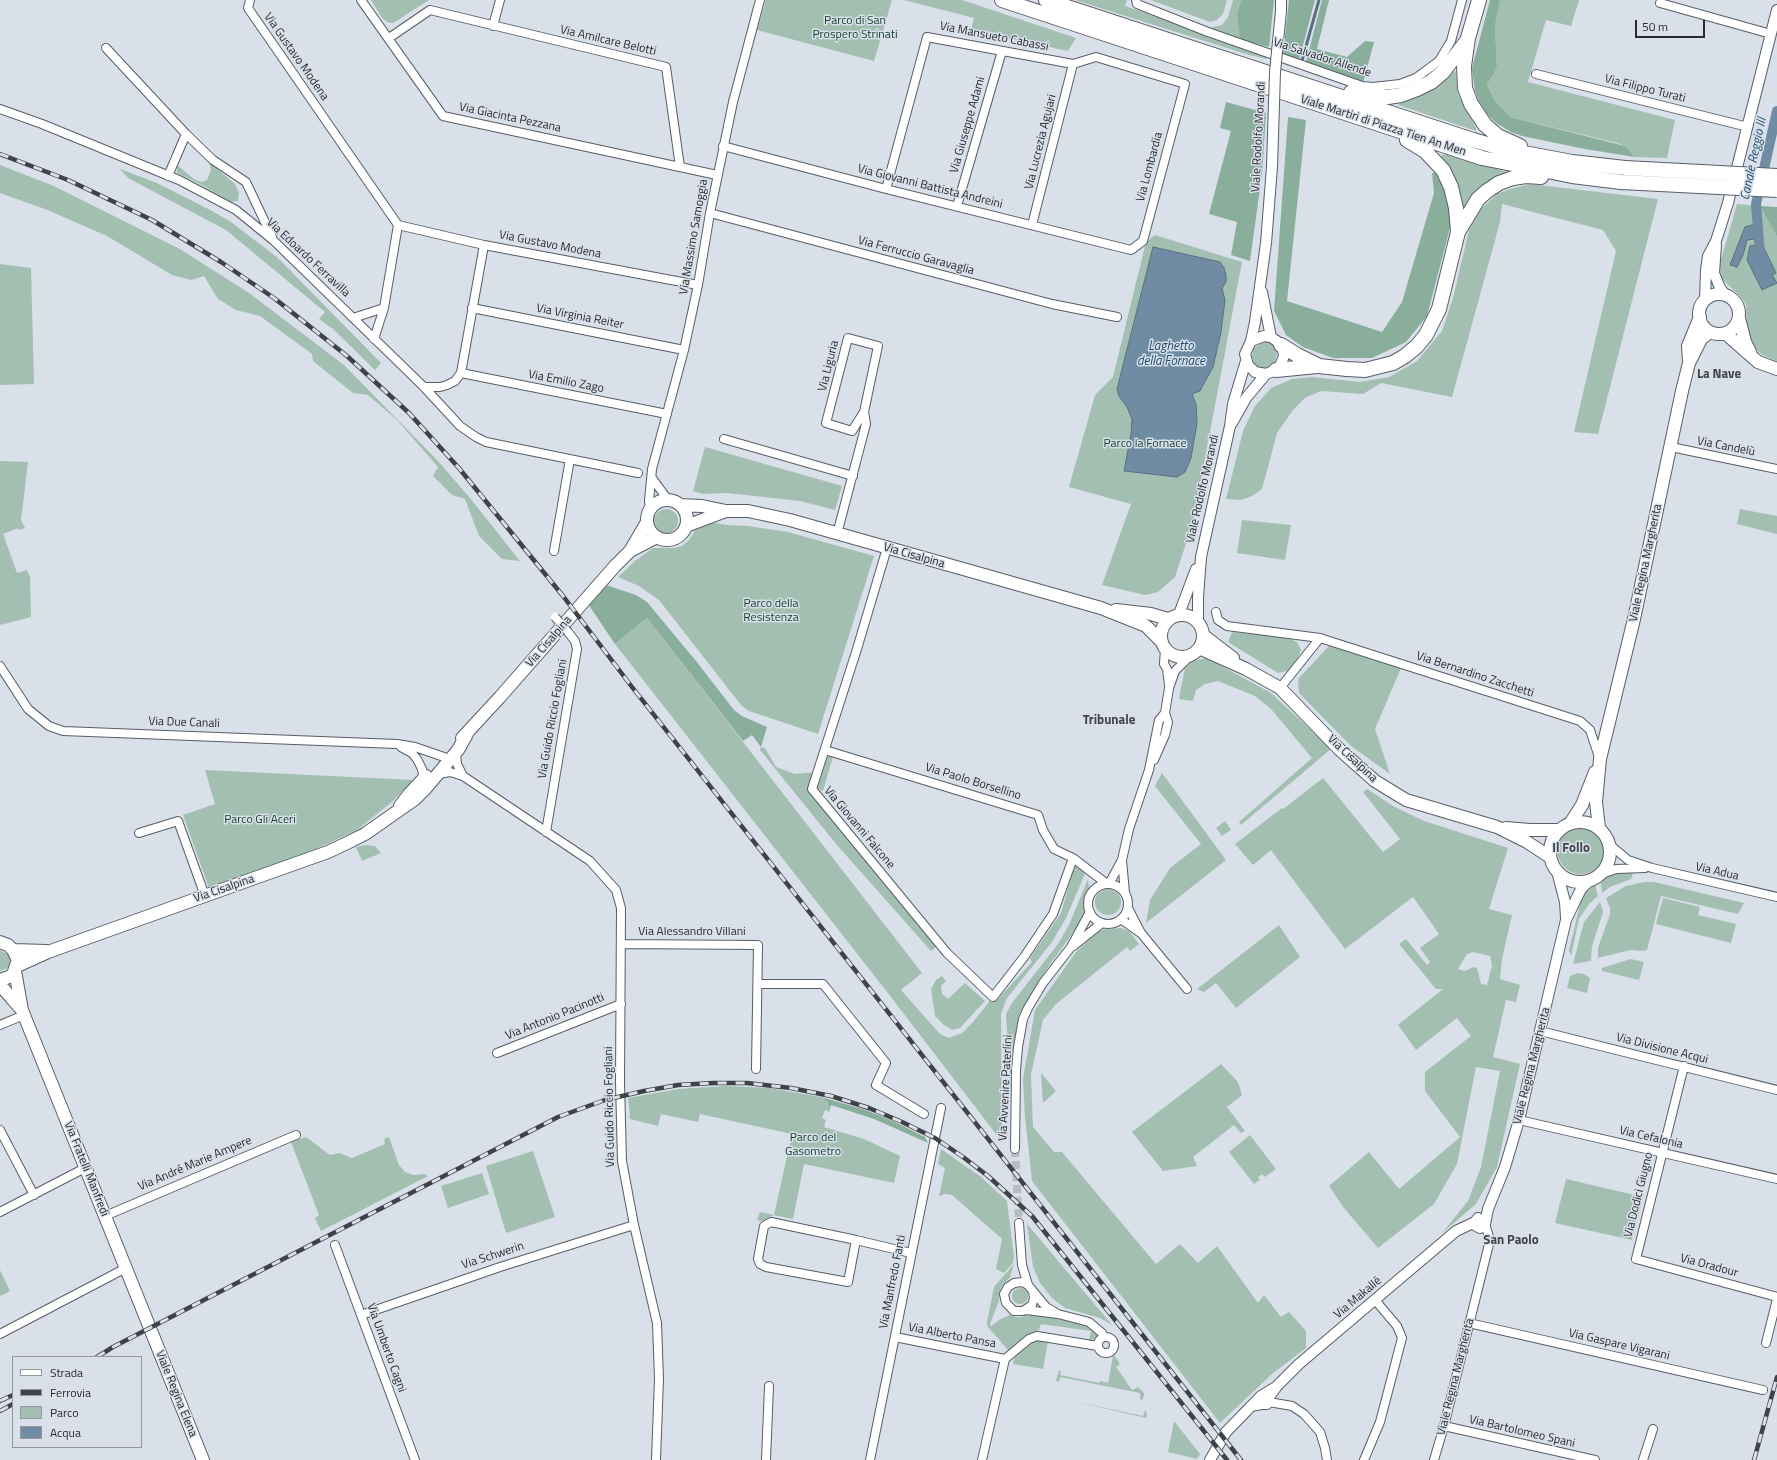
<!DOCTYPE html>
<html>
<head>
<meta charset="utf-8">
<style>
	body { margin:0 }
	#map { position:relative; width:1777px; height:1460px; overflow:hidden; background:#d9e0ea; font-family:"Titillium Web",sans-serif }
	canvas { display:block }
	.legend { position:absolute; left:12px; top:1356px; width:130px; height:92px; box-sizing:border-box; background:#d9e0ea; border:1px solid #93989f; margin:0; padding:5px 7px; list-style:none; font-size:12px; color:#292b2f }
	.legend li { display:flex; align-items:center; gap:8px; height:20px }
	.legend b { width:20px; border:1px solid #93989f }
	.scale { position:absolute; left:1635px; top:20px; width:70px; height:18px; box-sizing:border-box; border:2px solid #292b2f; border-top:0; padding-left:5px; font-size:12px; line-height:14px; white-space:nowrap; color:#292b2f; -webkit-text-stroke:3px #d9e0ea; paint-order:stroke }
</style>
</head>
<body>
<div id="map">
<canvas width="1777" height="1460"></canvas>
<ul class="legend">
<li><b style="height:5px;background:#fff"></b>Strada</li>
<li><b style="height:5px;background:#3f4246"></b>Ferrovia</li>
<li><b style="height:11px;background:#a3bfb1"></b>Parco</li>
<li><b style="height:11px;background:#708ca3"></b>Acqua</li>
</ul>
<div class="scale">50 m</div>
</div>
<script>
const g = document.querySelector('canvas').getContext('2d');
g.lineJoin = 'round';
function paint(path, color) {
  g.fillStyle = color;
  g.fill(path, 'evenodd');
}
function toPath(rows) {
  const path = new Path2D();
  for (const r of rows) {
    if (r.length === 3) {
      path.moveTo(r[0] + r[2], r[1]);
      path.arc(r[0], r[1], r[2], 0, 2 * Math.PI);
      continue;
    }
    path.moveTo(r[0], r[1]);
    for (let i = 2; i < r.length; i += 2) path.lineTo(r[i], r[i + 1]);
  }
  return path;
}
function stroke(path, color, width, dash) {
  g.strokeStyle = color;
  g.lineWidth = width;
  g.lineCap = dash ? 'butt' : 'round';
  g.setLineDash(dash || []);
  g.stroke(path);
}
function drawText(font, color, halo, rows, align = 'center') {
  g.font = font + ' "Titillium Web",sans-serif';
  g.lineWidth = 3;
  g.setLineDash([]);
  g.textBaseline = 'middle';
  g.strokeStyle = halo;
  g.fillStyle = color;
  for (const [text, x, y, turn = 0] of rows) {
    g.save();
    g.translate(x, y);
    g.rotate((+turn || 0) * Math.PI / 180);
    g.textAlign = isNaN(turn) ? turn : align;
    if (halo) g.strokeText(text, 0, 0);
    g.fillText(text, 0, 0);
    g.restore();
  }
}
paint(toPath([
	[371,0,429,0,393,23,389,23,382,18],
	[766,0,892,0,874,61,757,30],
	[904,0,962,0,1076,38,1068,51,971,30,974,18],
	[1075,0,1127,0,1125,6,1267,56,1267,59,1249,55],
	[1151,0,1227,0,1223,14,1217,20,1210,22],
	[1233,0,1241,0,1237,14,1243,40,1209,28,1222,25,1228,17],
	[1500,0,1579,0,1571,26,1546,20,1528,82,1675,120,1667,158,1635,157,1625,146,1617,143,1510,117,1495,101,1487,85,1497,68,1495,26],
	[1453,71,1456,72,1458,94,1476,128,1476,131,1398,105,1403,101,1435,87,1447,78],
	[1446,154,1507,172,1508,175,1463,212,1441,158,1442,155],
	[209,162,235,184,239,193,238,201,230,202,200,184,177,173,177,165,194,179,201,182,207,180,211,170],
	[0,165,54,186,180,249,249,293,344,365,438,461,470,498,520,561,502,559,479,536,465,499,452,495,433,476,438,467,397,420,368,395,353,393,313,361,312,354,260,316,236,310,218,299,204,276,191,280,172,275,107,236,45,209,0,193],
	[120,169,157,183,212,211,231,222,278,258,381,363,375,370,333,329,319,319,325,312,226,230,128,178],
	[1530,184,1658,199,1598,434,1574,432,1616,251,1603,230,1502,204,1500,222,1452,397,1381,383,1363,394,1321,391,1305,398,1293,410,1277,433,1262,489,1252,496,1241,500,1226,499,1243,431,1255,406,1271,388,1292,379,1312,377,1360,382,1389,377,1417,361,1442,331,1453,298,1469,230,1481,209,1497,194,1510,189],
	[1737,204,1760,206,1777,237,1777,361,1762,355,1752,345,1747,334,1746,305,1740,296,1723,280,1719,267],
	[1155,235,1242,262,1193,522,1175,577,1158,592,1145,595,1102,585,1131,504,1069,487,1095,395,1113,377,1146,242],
	[0,264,31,268,34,384,0,385],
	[1264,341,1273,344,1277,352,1275,362,1267,369,1258,368,1254,363,1252,356,1254,348],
	[705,447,842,486,835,510,800,501,727,493,703,494,693,491],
	[0,461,28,462,21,520,25,528,18,530,18,528,3,534,17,573,27,570,30,577,31,617,0,625],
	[666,521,12],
	[1740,509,1777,516,1777,534,1737,524],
	[1242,520,1291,525,1285,560,1237,553],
	[710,522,726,525,748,526,788,532,874,556,818,734,749,711,741,705,659,600,639,586,618,577,635,561,653,548,673,548,682,546,689,540,697,527],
	[647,618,922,973,901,990,940,1034,949,1038,962,1033,973,1022,993,997,996,1001,1032,962,1030,958,1061,913,1076,861,1087,869,1066,918,1052,942,1007,998,1001,1014,1002,1142,891,997,615,644],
	[1232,632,1285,637,1297,642,1301,650,1296,662,1290,670,1278,673,1228,642],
	[1329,646,1401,668,1375,729,1390,774,1351,746,1299,693,1298,679],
	[1207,658,1271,693,1331,749,1241,825,1239,822,1312,758,1271,709,1255,696,1218,681,1205,684,1196,690,1193,701,1179,699,1185,668,1193,661],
	[829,738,834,753,823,791,813,787,940,944,931,951,837,845,760,750,761,747,765,748,776,767,795,774,817,772],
	[205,770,331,776,413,780,393,801,357,830,316,849,209,888,183,815,215,804],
	[1162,773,1226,860,1146,923,1150,900,1170,868,1201,844,1155,786],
	[1323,778,1383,852,1400,839,1363,792,1367,789,1393,806,1424,821,1508,848,1489,909,1512,915,1502,959,1500,979,1520,985,1516,1002,1506,1000,1493,1057,1520,1064,1497,1167,1476,1204,1442,1233,1468,1201,1481,1167,1500,1071,1476,1067,1457,1164,1434,1204,1378,1248,1344,1208,1329,1186,1369,1152,1399,1189,1460,1137,1425,1091,1425,1072,1471,1036,1457,1018,1416,1050,1398,1025,1443,989,1436,989,1399,944,1406,939,1427,965,1430,962,1420,948,1439,934,1413,897,1345,949,1271,850,1253,865,1235,844,1282,808,1283,809],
	[1473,952,1490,956,1492,966,1487,985,1481,984,1477,968,1472,967,1466,971,1458,969,1467,954],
	[1225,821,1231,830,1222,836,1216,828],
	[1581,850,24],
	[365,845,375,846,381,853,362,861,356,847],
	[1634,871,1631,879,1610,887,1602,893,1601,884,1605,878,1615,873],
	[1088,879,1089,888,1085,899,1085,911,1082,920,1046,970,1019,1015,1013,1049,1011,1091,1006,1014,1012,1003,1058,944,1069,925],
	[1644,882,1654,882,1744,903,1738,914,1661,896,1647,950,1643,951,1630,950,1598,958,1598,948,1610,914,1610,908,1606,898,1626,886],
	[1595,885,1598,896,1589,904,1579,919,1571,956,1569,950,1581,900,1585,893],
	[1108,902,13],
	[1663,898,1700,907,1698,915,1736,924,1731,943,1656,924],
	[1600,902,1603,912,1592,946,1591,961,1573,964,1584,922],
	[1279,925,1300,957,1236,1008,1216,983,1204,992,1197,989],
	[1121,928,1129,931,1139,944,1130,951,1127,947,1056,1004,1043,1020,1031,1074,1033,1127,1054,1152,1062,1152,1156,1264,1180,1244,1198,1263,1217,1246,1258,1303,1264,1295,1281,1317,1289,1312,1306,1331,1306,1348,1272,1374,1220,1423,1032,1181,1025,1116,1023,1079,1035,1010,1076,952,1099,930],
	[0,950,8,955,11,961,8,968,0,971],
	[1631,959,1644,962,1639,980,1602,971,1602,968],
	[1578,973,1584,974,1590,978,1587,993,1567,988,1570,976],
	[942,976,946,981,941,986,942,994,948,999,965,983,985,1001,960,1028,952,1030,944,1025,935,1016,931,989,936,980],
	[1221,1064,1238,1082,1242,1095,1227,1107,1245,1131,1241,1133,1234,1125,1193,1157,1197,1166,1163,1171,1132,1132],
	[1041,1073,1056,1091,1043,1103],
	[725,1086,770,1088,821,1097,828,1102,829,1112,825,1110,822,1118,826,1120,824,1127,864,1139,900,1156,894,1183,804,1164,793,1219,774,1215,762,1221,757,1220,760,1212,774,1215,792,1134,700,1114,698,1122,661,1114,658,1126,630,1119,629,1116,630,1114,628,1098,678,1089],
	[1250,1135,1276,1169,1265,1177,1262,1174,1258,1177,1260,1180,1254,1184,1229,1152],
	[306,1137,330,1155,339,1153,352,1158,385,1144,384,1139,389,1137,399,1165,405,1172,413,1175,424,1174,428,1176,321,1231,315,1218,319,1215,291,1142],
	[941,1149,981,1177,1007,1201,1014,1257,1013,1263,1004,1273,996,1269,1002,1239,952,1195,945,1194,939,1196,945,1168,938,1164],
	[533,1151,555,1217,506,1233,486,1166],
	[482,1173,489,1194,448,1208,441,1186],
	[1566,1179,1643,1197,1632,1240,1555,1223],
	[1027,1224,1086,1294,1112,1325,1100,1318,1065,1308,1052,1298,1040,1283,1033,1267],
	[1014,1264,1010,1277,1001,1287,999,1301,990,1324,991,1326,1001,1319,1014,1313,1015,1317,1021,1317,1042,1312,1080,1319,1102,1333,1090,1341,1089,1340,1091,1331,1041,1324,1039,1330,1028,1334,1009,1351,987,1326,987,1322,994,1287],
	[0,1270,10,1291,0,1296],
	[1020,1296,8],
	[1035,1340,1048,1341,1043,1369,1013,1364,1014,1357,1031,1342],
	[1113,1356,1115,1356,1120,1364,1116,1367,1132,1390,1138,1387,1144,1393,1144,1396,1142,1400,1140,1399,1140,1393,1060,1377,1059,1382,1056,1381,1059,1370,1061,1371,1060,1375,1099,1383,1100,1381,1108,1383],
	[1073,1401,1143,1416,1145,1410,1147,1414,1146,1418],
	[1174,1421,1200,1454,1197,1459,1168,1452]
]), '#a3bfb1');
paint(toPath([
	[1241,0,1274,0,1269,47,1243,40,1240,37,1237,14],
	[1289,0,1315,0,1299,60,1283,54],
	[1322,0,1329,0,1317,49,1347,57,1365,41,1374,42,1363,83,1306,62],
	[1490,0,1500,0,1495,26,1497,68,1487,85,1495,101,1502,108,1510,117,1625,146,1635,157,1585,149,1522,136,1511,132,1496,123,1487,114,1479,101,1475,91,1472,68],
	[1226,102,1266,113,1262,174,1250,261,1231,255,1237,222,1209,214,1231,131,1220,128],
	[1288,117,1306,120,1287,301,1382,332,1402,302,1434,193,1432,173,1441,173,1450,197,1451,224,1427,316,1406,342,1372,358,1333,358,1303,347,1286,335,1274,311],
	[1760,206,1777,207,1777,237],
	[606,585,636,595,647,602,696,661,734,710,742,716,767,727,761,747,752,735,743,741,647,618,615,644,588,604],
	[821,1097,866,1110,895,1122,925,1137,928,1143,874,1119,831,1105,829,1112,828,1102]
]), '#8aae9c');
const water = toPath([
	[1752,225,1754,227,1756,239,1747,240,1743,255,1737,267,1730,265,1745,227,1752,225],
	[1760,244,1760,246,1763,246,1776,273,1772,275,1777,283,1762,290,1747,260,1750,246,1760,244],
	[1153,247,1220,262,1224,268,1226,275,1226,282,1222,288,1225,300,1221,332,1213,367,1200,391,1192,394,1196,404,1197,423,1191,458,1185,472,1177,477,1124,471,1131,434,1132,419,1127,407,1119,396,1117,389,1153,247]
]);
paint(water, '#708ca3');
stroke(water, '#5b6f80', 1);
stroke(toPath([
	[1301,64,1319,0]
]), '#5b6f80', 3);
stroke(toPath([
	[1761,256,1760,253,1756,204,1777,111]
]), '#708ca3', 10);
stroke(toPath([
	[1015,1149,1019,1223]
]), '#b6bcc5', 8, [8, 4]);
const minor = toPath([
	[250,0,248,8,398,225,484,245,698,285],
	[361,0,443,116,717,175],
	[1136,0,1137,4,1208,32,1362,86,1373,87,1400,84,1416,78,1439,61,1451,41,1462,0],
	[1660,3,1771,34],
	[493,26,500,0],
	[389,38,430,10,666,67,680,167],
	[106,48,186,134,213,160,246,182,272,237],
	[1536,74,1748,127],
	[0,109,42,124,179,180,236,210,273,240,424,387,460,426,476,437,486,442,638,473],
	[723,146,886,189,1131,250,1143,241,1185,84,1096,57,1073,64,927,37,886,189],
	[168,176,186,134],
	[957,206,1002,51],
	[710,213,1052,304,1117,317],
	[1032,225,1073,64],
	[472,308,684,350],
	[353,318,384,308],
	[374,339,384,308,398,225],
	[461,373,667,414],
	[424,387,440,387,447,385,455,381,461,373,484,245],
	[724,439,853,476],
	[1671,447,1777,469],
	[652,478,668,500],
	[650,509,649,501,652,469,684,350,698,285,710,213,733,102,760,0],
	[837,534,866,424,864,412,878,346,848,338,826,423,852,431,864,412],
	[887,548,857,649,812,789,947,953,993,997,1024,957,1053,914,1073,858],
	[554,551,570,459],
	[1216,612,1218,620,1227,626,1320,638],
	[1165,649,1164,664,1167,669,1169,685],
	[0,666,28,709,49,726,63,731,397,744,415,747,444,757],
	[1280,688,1320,638,1580,721,1590,730,1599,757],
	[401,747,412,753,417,759,422,769,423,775,421,782],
	[825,750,1038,815,1043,830,1054,849,1073,858,1107,884],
	[456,753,457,764,463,776],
	[1154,760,1165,735,1168,722,1165,713],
	[438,774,450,772,463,776,590,861,616,890,621,908,620,1082,622,1161,634,1225,657,1323,659,1379,656,1460],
	[546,832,577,649,575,641,568,632],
	[139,833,178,821,205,896],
	[1609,844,1628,860,1652,868,1777,897],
	[1122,860,1125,893],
	[1599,875,1616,869,1645,868],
	[1109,884,1122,860,1129,829,1149,770,1159,720,1165,713,1169,688,1175,671,1190,656],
	[1108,904,20],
	[1128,908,1141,933,1187,989],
	[1121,919,1139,932],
	[621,944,758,945,756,1069],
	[1073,946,1102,923],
	[758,984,823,984,886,1063,876,1085,924,1114],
	[0,1025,24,1015],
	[1540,1031,1777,1090],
	[497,1053,621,1004],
	[1684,1066,1636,1259,1777,1297],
	[1519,1120,1777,1179],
	[0,1130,34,1195],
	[1015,1149,1016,1070,1018,1047,1023,1019,1028,1008,1043,983,1071,947,1090,912],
	[0,1212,85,1168],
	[105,1216,296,1135],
	[1019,1223,1022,1265,1028,1285],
	[856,1240,848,1282,766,1267,760,1264,758,1259,764,1226,771,1222,856,1240,911,1253],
	[335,1245,415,1460],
	[1033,1292,1034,1298,1032,1305,1023,1311,1014,1311,1006,1303,1004,1294,1008,1287,1014,1283,1022,1282,1028,1285,1046,1307,1058,1314],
	[1026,1310,1058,1314,1089,1322,1102,1333,1104,1337],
	[361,1315,500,1267,634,1225],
	[1469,1323,1763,1390],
	[0,1334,126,1268],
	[895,1337,1005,1359],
	[1106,1345,8],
	[1766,1343,1777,1299],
	[1269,1402,1292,1406,1304,1414,1320,1432,1325,1448,1327,1460],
	[1444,1426,1595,1460],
	[766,1460,769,1386],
	[870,1460,941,1108],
	[982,1460,1005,1359,1029,1339,1037,1336,1098,1346],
	[1364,1460,1380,1422,1402,1338,1397,1326,1375,1300],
	[1434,1460,1444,1426,1490,1240,1485,1224],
	[1643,1460,1653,1429]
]);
const tertiary = toPath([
	[1281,11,1281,0],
	[1716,245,1714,273,1720,288,1726,296],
	[1262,292,1271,337],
	[1705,300,1706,270,1708,256,1716,241,1728,203,1777,10],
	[1251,341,1264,336,1271,337,1278,342,1283,350,1284,356,1280,366,1276,370,1266,374,1255,372,1248,365,1245,354,1251,341,1255,322,1266,243,1272,167,1273,135],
	[1232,423,1246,398,1266,374],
	[1179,614,1196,569],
	[1198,622,1198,597,1201,557,1230,426,1233,404,1246,361],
	[1557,871,1565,902,1566,918],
	[1475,1222,1476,1226,1480,1228,1485,1224,1488,1209,1505,1167,1519,1120,1566,920,1581,889,1590,880],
	[1251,1406,1261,1404,1267,1404,1269,1401,1269,1397,1277,1386,1299,1364,1456,1231,1475,1222,1478,1218],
	[1210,1460,1226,1432,1261,1396,1274,1388]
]);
const secondary = toPath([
	[1719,314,20],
	[1739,318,1745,342,1750,352],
	[1725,333,1758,362,1777,369],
	[1689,360,1688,346,1700,317],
	[667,520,20],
	[680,505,702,506,726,511,748,511,790,520,1101,608,1146,626,1161,641],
	[686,526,726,511],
	[630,551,647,522],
	[1116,610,1151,614,1168,619],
	[1182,636,21],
	[1203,635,1233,658],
	[1199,648,1246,669,1280,688,1340,750,1375,781,1406,800,1497,827,1527,842,1550,857],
	[462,738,500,697,615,566,630,551,657,537],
	[400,806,410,793,426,776],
	[1580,852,30],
	[1571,822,1582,805,1595,772],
	[1506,828,1530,830,1558,830],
	[1599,828,1596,802,1600,759,1634,619,1682,391,1689,363,1701,339,1710,332],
	[0,942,8,945,13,950,18,960,13,974,9,977,0,980],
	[13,950,46,951],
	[17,966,48,952,266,874,328,852,347,843,365,834,415,799,426,788,458,750,467,734],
	[15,971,22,1010,203,1460],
	[0,985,21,1009]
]);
const trunk = toPath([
	[1002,0,1482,158,1572,176,1621,182],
	[1046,0,1473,140,1508,150,1572,162,1625,168],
	[1479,0,1468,38,1464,66,1465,88,1471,104,1485,125,1498,136,1520,146],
	[1351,92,1375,97,1388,97,1401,95,1417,89,1431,82,1443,72,1466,42],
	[1458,232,1478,199,1487,191,1499,183,1513,178,1526,176,1541,177],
	[1281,345,1297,355,1319,366,1347,369,1365,370,1393,363,1405,356,1417,346,1426,335,1439,309,1458,232,1456,208,1451,187,1443,170,1425,151,1407,140],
	[1276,370,1317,366]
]);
stroke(minor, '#585d66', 10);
stroke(tertiary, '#585d66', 12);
stroke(secondary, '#585d66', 14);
stroke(trunk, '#585d66', 16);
stroke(minor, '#fff', 8);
stroke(tertiary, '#fff', 10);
stroke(secondary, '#fff', 12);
stroke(trunk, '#fff', 14);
const rail = toPath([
	[0,154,68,180,152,220,221,262,274,298,347,356,409,413,458,467,563,596,632,687,1241,1460],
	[97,1357,113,1347,558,1117,605,1100,644,1091,678,1085,713,1083,747,1083,791,1088,831,1096,869,1108,902,1122,935,1138,963,1157,988,1176,1032,1216,1227,1460],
	[0,1401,13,1395],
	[0,1411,13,1404],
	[1754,1460,1777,1377]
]);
stroke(rail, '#3f4246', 4.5);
stroke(rail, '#d9e0ea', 3, [9]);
const minorBridge = toPath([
	[555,617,568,632]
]);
const tertiaryBridge = toPath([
	[1273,135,1275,72,1281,11]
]);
const trunkBridge = toPath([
	[1625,168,1777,176],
	[1621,182,1777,190]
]);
stroke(minorBridge, '#585d66', 10, []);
stroke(tertiaryBridge, '#585d66', 12, []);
stroke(trunkBridge, '#585d66', 16, []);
stroke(minorBridge, '#fff', 8);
stroke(tertiaryBridge, '#fff', 10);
stroke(trunkBridge, '#fff', 14);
drawText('12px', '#0d3e2b', '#d9e0ea', [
	["Parco di San",855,21],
	["Prospero Strinati",855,35],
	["Parco la Fornace",1145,444],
	["Parco della",771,604],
	["Resistenza",771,618],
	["Parco Gli Aceri",260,820],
	["Parco del",813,1138],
	["Gasometro",813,1152]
]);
drawText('12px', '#292b2f', '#d9e0ea', [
	["Via Mansueto Cabassi",994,37,11],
	["Via Amilcare Belotti",608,41,13],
	["Via Gustavo Modena",296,57,55],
	["Via Salvador Allende",1322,58,18],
	["Via Filippo Turati",1645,89,14],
	["Via Giacinta Pezzana",510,118,12],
	["Via Giuseppe Adami",968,125,-74],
	["Viale Martiri di Piazza Tien An Men",1383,126,18],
	["Viale Rodolfo Morandi",1259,137,-87],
	["Via Lucrezia Agujari",1041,142,-76],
	["Via Lombardia",1150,167,-75],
	["Via Giovanni Battista Andreini",930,187,14],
	["Via Massimo Samoggia",694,237,-80],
	["Via Gustavo Modena",550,245,11],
	["Via Ferruccio Garavaglia",916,256,15],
	["Via Edoardo Ferravilla",308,258,43],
	["Via Virginia Reiter",580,317,11],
	["Via Liguria",829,366,-76],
	["Via Emilio Zago",566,382,11],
	["Via Candelù",1726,447,11],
	["Viale Rodolfo Morandi",1203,489,-77],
	["Via Cisalpina",914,556,16],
	["Viale Regina Margherita",1646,563,-78],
	["Via Cisalpina",549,642,-49],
	["Via Bernardino Zacchetti",1475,675,18],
	["Via Guido Riccio Fogliani",553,719,-80],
	["Via Due Canali",184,723,2],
	["Via Cisalpina",1352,759,43],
	["Via Paolo Borsellino",973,782,17],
	["Via Giovanni Falcone",859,828,50],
	["Via Adua",1717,872,13],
	["Via Cisalpina",224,889,-19],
	["Via Alessandro Villani",692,932],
	["Via Antonio Pacinotti",555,1017,-22],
	["Via Divisione Acqui",1662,1049,14],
	["Viale Regina Margherita",1532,1066,-76],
	["Via Avvenire Paterlini",1006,1088,-87],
	["Via Guido Riccio Fogliani",610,1107,-91],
	["Via Cefalonia",1651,1138,13],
	["Via André Marie Ampere",195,1164,-23],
	["Via Fratelli Manfredi",86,1169,68],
	["Via Dodici Giugno",1639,1195,-76],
	["Via Schwerin",493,1256,-18],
	["Via Oradour",1709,1266,15],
	["Via Manfredo Fanti",893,1282,-79],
	["Via Makallé",1358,1298,-40],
	["Via Alberto Pansa",952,1336,11],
	["Via Gaspare Vigarani",1619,1345,13],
	["Via Umberto Cagni",386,1348,70],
	["Viale Regina Margherita",1456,1377,-76],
	["Viale Regina Elena",176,1394,68],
	["Via Bartolomeo Spani",1522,1432,13]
]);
drawText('italic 13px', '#1d4d6f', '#d9e0ea', [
	["Canale Reggio III",1754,159,-78],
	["Laghetto",1171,347],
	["della Fornace",1171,362]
]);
drawText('bold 13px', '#3e434b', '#d9e0ea', [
	["La Nave",1719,375],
	["Tribunale",1109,721],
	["Il Follo",1571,849],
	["San Paolo",1511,1241]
]);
</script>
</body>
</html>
